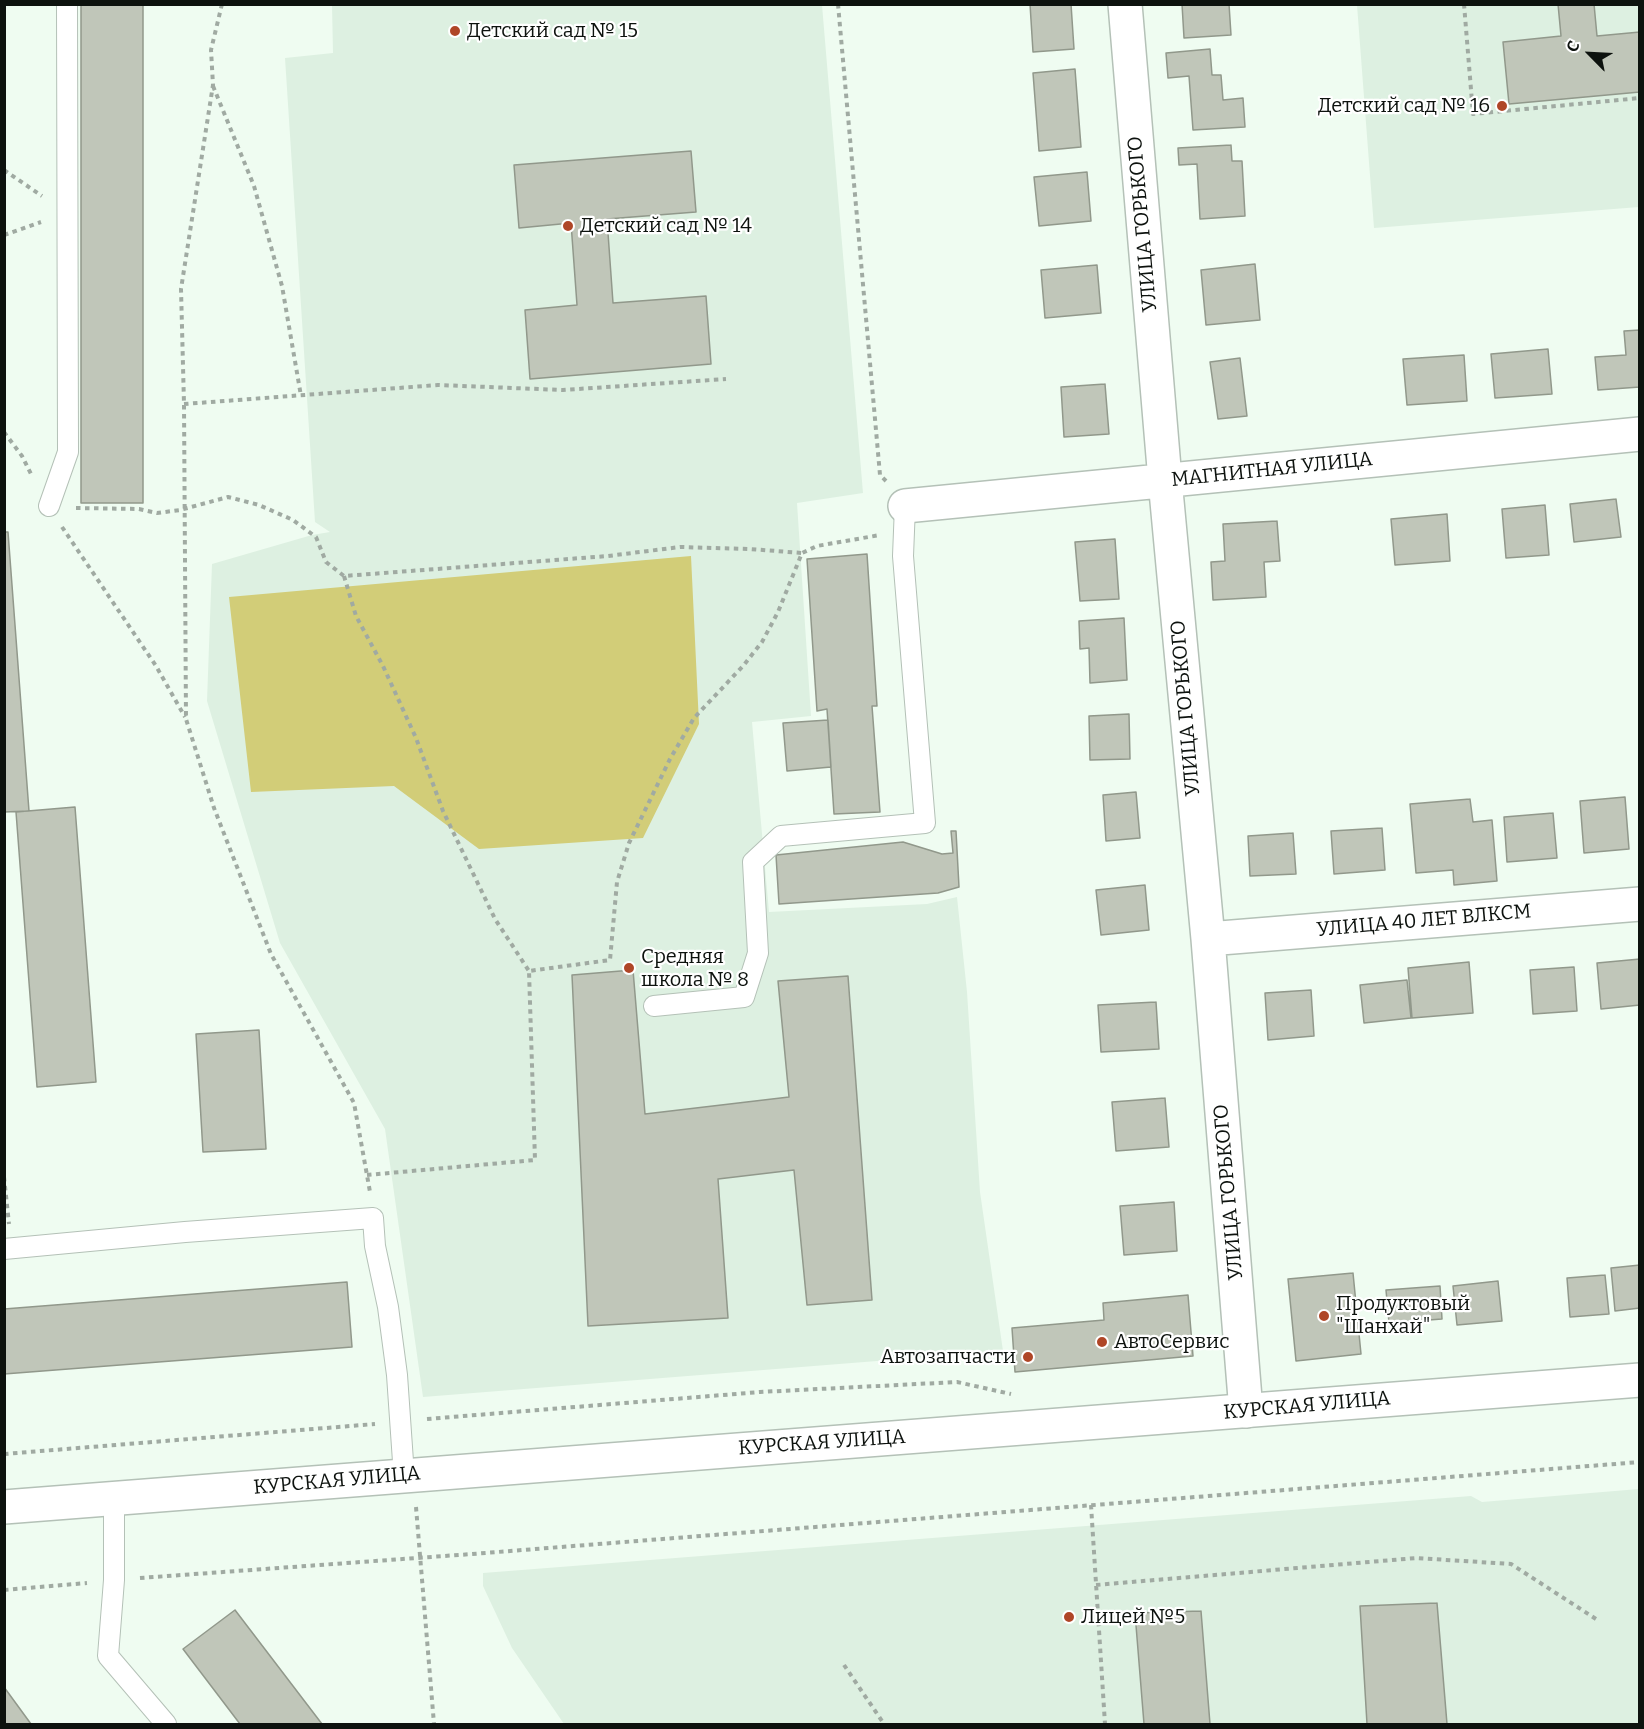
<!DOCTYPE html>
<html>
<head>
<meta charset="utf-8">
<style>
	body { margin:0 }
	#map { position:relative; width:1644px; height:1729px; overflow:hidden; background:#effcf1; font-family:Bitter,serif }
	canvas { display:block }
	.frame { position:absolute; inset:0; border:6px solid #0d120e; pointer-events:none }
	.north { position:absolute; left:1560px; top:24px; width:60px; height:60px; -webkit-text-stroke:4px #fff; paint-order:stroke; rotate:294deg; font-size:16px; font-weight:700; line-height:24px; text-align:center; color:#0d120e }
	.north::after { content:''; display:block; margin:auto; width:21px; height:27px; background:#0d120e; clip-path:polygon(50% 0,100% 100%,50% 72%,0 100%) }
</style>
</head>
<body>
<div id="map">
<canvas width="1644" height="1729"></canvas>
<div class="frame"></div>
<div class="north">С</div>
</div>
<script>
const g = document.querySelector('canvas').getContext('2d');
g.lineJoin = 'round';
function paint(path, color) {
  g.fillStyle = color;
  g.fill(path, 'evenodd');
}
function toPath(rows) {
  const path = new Path2D();
  for (const r of rows) {
    path.moveTo(r[0], r[1]);
    for (let i = 2; i < r.length; i += 2) path.lineTo(r[i], r[i + 1]);
  }
  return path;
}
function stroke(path, color, width, dash) {
  g.strokeStyle = color;
  g.lineWidth = width;
  g.lineCap = dash ? 'butt' : 'round';
  g.setLineDash(dash || []);
  g.stroke(path);
}
function drawText(font, color, halo, rows, align = 'center') {
  g.font = font + ' Bitter,serif';
  g.lineWidth = 4.5;
  g.setLineDash([]);
  g.textBaseline = 'middle';
  g.strokeStyle = halo;
  g.fillStyle = color;
  for (const [text, x, y, turn = 0] of rows) {
    g.save();
    g.translate(x, y);
    g.rotate((+turn || 0) * Math.PI / 180);
    g.textAlign = isNaN(turn) ? turn : align;
    if (halo) g.strokeText(text, 0, 0);
    g.fillText(text, 0, 0);
    g.restore();
  }
}
paint(toPath([
	[332,5,822,5,863,493,797,503,811,716,752,722,769,912,927,904,957,897,967,992,980,1192,1003,1351,423,1397,385,1129,280,943,207,701,212,564,312,535,330,532,315,522,285,58,333,53],
	[1357,5,1639,5,1639,207,1374,228],
	[1639,1489,1639,1724,564,1724,512,1648,483,1586,483,1573,1471,1496,1482,1502]
]), '#ddf0e1');
paint(toPath([
	[691,556,699,724,643,838,479,849,394,786,251,792,229,597]
]), '#d2cd78');
const building = toPath([
	[81,4,143,4,143,503,81,503,81,4],
	[1030,4,1071,4,1074,49,1033,52,1030,4],
	[1182,4,1229,4,1231,35,1184,38,1182,4],
	[1558,4,1594,4,1597,36,1640,32,1640,92,1509,104,1503,42,1561,36,1558,4],
	[1210,49,1212,75,1221,75,1223,100,1243,98,1245,127,1193,130,1189,76,1168,78,1166,53,1210,49],
	[1075,69,1081,147,1039,151,1033,73,1075,69],
	[1231,145,1232,161,1242,161,1245,216,1200,219,1197,164,1179,165,1178,148,1231,145],
	[691,151,696,212,607,219,613,303,706,296,711,364,530,379,525,310,577,305,571,223,519,228,514,165,691,151],
	[1087,172,1091,221,1039,226,1034,177,1087,172],
	[1255,264,1260,320,1206,325,1201,270,1255,264],
	[1097,265,1101,313,1045,318,1041,270,1097,265],
	[1640,330,1640,387,1598,390,1595,357,1626,355,1624,331,1640,330],
	[1548,349,1552,394,1495,398,1491,354,1548,349],
	[1464,355,1467,401,1407,405,1403,359,1464,355],
	[1240,358,1247,416,1218,419,1210,362,1240,358],
	[1105,384,1109,434,1064,437,1061,387,1105,384],
	[1616,499,1621,537,1574,542,1570,504,1616,499],
	[1545,505,1549,555,1506,558,1502,509,1545,505],
	[1447,514,1450,561,1395,565,1391,519,1447,514],
	[1277,521,1280,561,1264,562,1266,597,1213,600,1211,562,1225,561,1223,524,1277,521],
	[4,532,8,532,29,811,4,812,4,532],
	[1115,539,1119,599,1080,601,1075,542,1115,539],
	[867,554,877,706,872,706,880,812,834,814,827,709,817,711,807,559,867,554],
	[1124,618,1127,680,1090,683,1089,648,1080,649,1079,621,1124,618],
	[1129,714,1130,759,1090,760,1089,716,1129,714],
	[828,720,831,767,787,771,783,723,828,720],
	[1136,792,1140,838,1106,841,1103,795,1136,792],
	[1625,797,1629,849,1584,853,1580,801,1625,797],
	[1470,799,1473,822,1492,820,1497,881,1454,885,1453,870,1416,873,1410,804,1470,799],
	[75,807,96,1082,37,1087,16,812,75,807],
	[1553,813,1557,858,1507,862,1504,817,1553,813],
	[1382,828,1385,870,1334,874,1331,831,1382,828],
	[951,831,956,831,959,887,938,893,779,904,776,855,903,842,942,854,953,853,951,831],
	[1293,833,1296,874,1250,876,1248,836,1293,833],
	[1145,885,1149,930,1101,935,1096,890,1145,885],
	[1640,959,1640,1005,1601,1009,1597,963,1640,959],
	[1469,962,1473,1013,1412,1018,1408,968,1469,962],
	[1574,967,1577,1011,1533,1014,1530,970,1574,967],
	[633,970,645,1114,789,1097,778,981,848,976,872,1300,807,1305,794,1170,718,1179,728,1318,588,1326,572,975,633,970],
	[1407,980,1411,1018,1364,1023,1360,985,1407,980],
	[1311,990,1314,1036,1268,1040,1265,993,1311,990],
	[1156,1002,1159,1049,1101,1052,1098,1005,1156,1002],
	[259,1030,266,1149,203,1152,196,1034,259,1030],
	[1165,1098,1169,1147,1116,1151,1112,1102,1165,1098],
	[1174,1202,1177,1251,1124,1255,1120,1206,1174,1202],
	[1640,1265,1640,1308,1615,1311,1611,1268,1640,1265],
	[1353,1273,1361,1354,1296,1361,1288,1279,1353,1273],
	[1605,1275,1609,1314,1570,1317,1567,1278,1605,1275],
	[1498,1281,1502,1321,1457,1325,1453,1286,1498,1281],
	[347,1282,352,1347,4,1374,4,1309,347,1282],
	[1440,1286,1442,1319,1389,1323,1386,1290,1440,1286],
	[1188,1295,1193,1356,1015,1372,1012,1328,1104,1320,1103,1303,1188,1295],
	[1437,1603,1447,1724,1367,1724,1360,1606,1437,1603],
	[235,1610,322,1724,240,1724,183,1649,235,1610],
	[1201,1611,1210,1724,1144,1724,1135,1613,1201,1611],
	[4,1687,31,1724,4,1724,4,1687]
]);
paint(building, '#c0c6b9');
stroke(building, '#91988b', 1.5);
const service = toPath([
	[49,506,68,452,67,4],
	[654,1006,744,997,758,953,753,862,781,836,925,823,903,556,905,506],
	[4,1249,185,1232,373,1218,375,1246,388,1307,397,1375,404,1476],
	[114,1499,114,1580,108,1656,166,1724]
]);
const minor = toPath([
	[1125,4,1165,480,1208,939,1246,1411],
	[905,506,1640,434],
	[1208,939,1640,904]
]);
const secondary = toPath([
	[4,1507,1640,1380]
]);
stroke(service, '#b4c1b7', 22);
stroke(minor, '#b4c1b7', 36);
stroke(secondary, '#b4c1b7', 36);
stroke(toPath([
	[222,4,211,50,213,85,181,289,184,404,186,719,214,808,271,954,354,1103,370,1192],
	[838,4,880,475,886,481],
	[1464,4,1473,114,1640,98],
	[213,86,254,186,282,286,301,396],
	[4,170,42,196],
	[4,235,41,222],
	[184,404,438,385,563,390,726,379],
	[4,432,22,456,31,474],
	[76,508,139,509,157,513,180,510,228,497,259,505,293,520,316,537,326,562,344,576,608,556,680,547,750,549,802,553],
	[62,527,156,666,185,717],
	[344,576,356,616,383,666,416,738,443,811,495,919,529,971],
	[367,1175,535,1160,529,971,610,960,617,882,629,843,670,759,694,718,743,666,762,642,778,612,802,553,817,546,880,535],
	[4,1177,9,1224],
	[427,1419,760,1392,957,1382,1011,1394],
	[4,1454,375,1424],
	[1091,1505,1105,1724],
	[416,1507,434,1724],
	[140,1578,472,1554,1640,1462],
	[1096,1585,1416,1558,1511,1564,1596,1619],
	[4,1590,87,1583],
	[844,1665,884,1724]
]), '#a0aaa2', 4, [4.5, 4.5]);
stroke(service, '#fff', 20);
stroke(minor, '#fff', 33);
stroke(secondary, '#fff', 33);
for (const [x, y, r, color] of [
	[455,31,6,"#af4627"],
	[1502,106,6,"#af4627"],
	[568,226,6,"#af4627"],
	[629,968,6,"#af4627"],
	[1324,1316,6,"#af4627"],
	[1102,1342,6,"#af4627"],
	[1028,1357,6,"#af4627"],
	[1069,1617,6,"#af4627"]
]) {
  const dot = new Path2D();
  dot.arc(x, y, r, 0, 2 * Math.PI);
  g.fillStyle = color;
  g.fill(dot);
  stroke(dot, '#fff', 2);
}
drawText('20px', '#0d120e', '#fff', [
	["Детский сад № 15",467,31],
	["Детский сад № 16",1490,106,"right"],
	["Детский сад № 14",580,226],
	["Cредняя",641,957],
	["школа № 8",641,980],
	["Продуктовый",1336,1304],
	["\"Шанхай\"",1336,1327],
	["АвтоСервис",1114,1342],
	["Автозапчасти",1016,1357,"right"],
	["Лицей №5",1081,1617]
], 'left');
drawText('20px', '#0d120e', '#fff', [
	["УЛИЦА ГОРЬКОГО",1143,224,-95],
	["МАГНИТНАЯ УЛИЦА",1272,470,-6],
	["УЛИЦА ГОРЬКОГО",1186,708,-95],
	["УЛИЦА 40 ЛЕТ ВЛКСМ",1424,921,-5],
	["УЛИЦА ГОРЬКОГО",1229,1192,-95],
	["КУРСКАЯ УЛИЦА",1307,1406,-5],
	["КУРСКАЯ УЛИЦА",822,1443,-4],
	["КУРСКАЯ УЛИЦА",337,1481,-5]
]);
</script>
</body>
</html>
